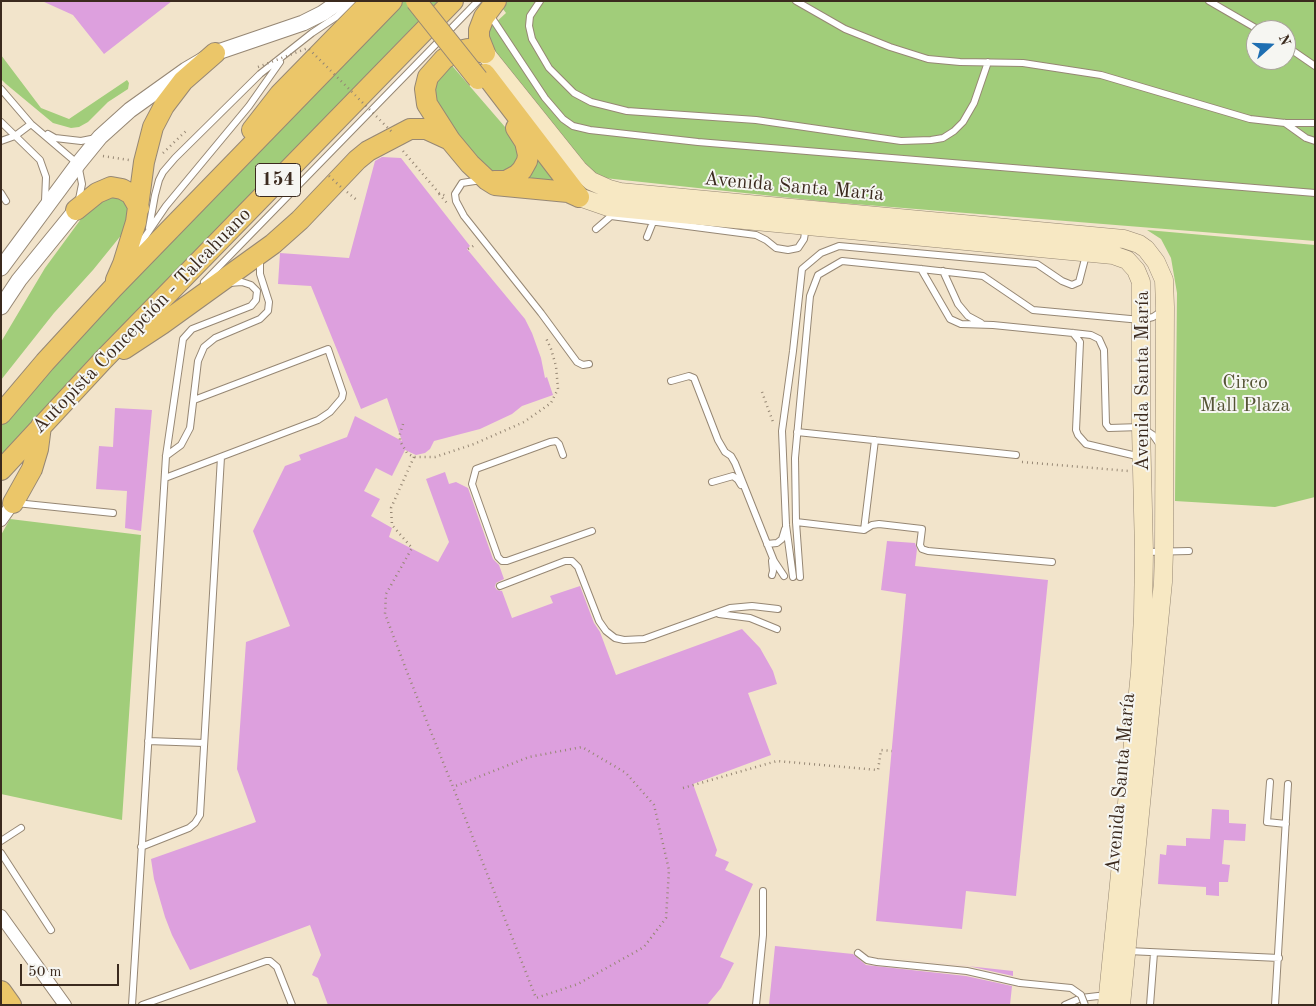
<!DOCTYPE html>
<html>
<head>
<meta charset="utf-8">
<style>
	body { margin:0 }
	#map { position:relative; width:1316px; height:1006px; overflow:hidden; background:#f2e4cb; font-family:"Old Standard TT",serif }
	canvas { display:block }
	.frame { position:absolute; inset:0; border:2px solid #3b2a1e; pointer-events:none }
	.north { position:absolute; left:1246px; top:20px; width:50px; height:50px; box-sizing:border-box; background:#f6f6f2; border:1px solid #aba49d; border-radius:50%; rotate:70deg; font-size:14px; font-weight:700; line-height:20px; text-align:center; color:#3b2a1e }
	.north::after { content:''; display:block; margin:auto; width:18px; height:22px; background:#1f6fb2; clip-path:polygon(50% 0,100% 100%,50% 72%,0 100%) }
	.scale { position:absolute; left:20px; top:964px; width:99px; height:22px; box-sizing:border-box; border:2px solid #3b2a1e; border-top:0; padding-left:6px; font-size:15px; line-height:18px; white-space:nowrap; color:#3b2a1e; -webkit-text-stroke:4px #f6f6f2; paint-order:stroke }
</style>
</head>
<body>
<div id="map">
<canvas width="1316" height="1006"></canvas>
<div class="frame"></div>
<div class="north">N</div>
<div class="scale">50 m</div>
</div>
<script>
const g = document.querySelector('canvas').getContext('2d');
g.lineJoin = 'round';
function paint(path, color) {
  g.fillStyle = color;
  g.fill(path, 'evenodd');
}
function toPath(rows) {
  const path = new Path2D();
  for (const r of rows) {
    path.moveTo(r[0], r[1]);
    for (let i = 2; i < r.length; i += 2) path.lineTo(r[i], r[i + 1]);
  }
  return path;
}
function stroke(path, color, width, dash) {
  g.strokeStyle = color;
  g.lineWidth = width;
  g.lineCap = dash ? 'butt' : 'round';
  g.setLineDash(dash || []);
  g.stroke(path);
}
function drawText(font, color, halo, rows, align = 'center') {
  g.font = font + ' "Old Standard TT",serif';
  g.lineWidth = 4;
  g.setLineDash([]);
  g.textBaseline = 'middle';
  g.strokeStyle = halo;
  g.fillStyle = color;
  for (const [text, x, y, turn = 0] of rows) {
    g.save();
    g.translate(x, y);
    g.rotate((+turn || 0) * Math.PI / 180);
    g.textAlign = isNaN(turn) ? turn : align;
    if (halo) g.strokeText(text, 0, 0);
    g.fillText(text, 0, 0);
    g.restore();
  }
}
paint(toPath([
	[402,1,438,1,211,235,1,457,1,426,52,366,123,289],
	[502,1,1315,1,1315,241,829,202,595,177,480,37,506,13,500,5],
	[1256,30,1286,30,1286,60,1256,60],
	[1,55,41,108,69,119,127,80,129,83,128,89,108,102,88,122,79,127,71,128,53,123,6,84,1,79],
	[448,61,518,142,521,151,514,168,500,172,492,171,486,168,433,103,431,80],
	[536,149,567,186,517,183],
	[106,195,124,199,130,210,127,228,93,270,54,313,1,380,1,342,45,268,92,204],
	[1147,230,1315,245,1315,497,1275,507,1175,501,1177,293,1171,258,1161,239],
	[10,519,141,535,122,820,1,794,1,535]
]), '#a1cd7a');
paint(toPath([
	[42,1,172,1,104,54,73,15],
	[382,157,401,158,470,246,467,249,525,319,532,333,541,358,545,378,547,377,553,395,522,406,512,414,480,429,434,441,430,449,425,453,416,455,405,450,392,476,376,468,364,491,380,499,371,516,392,528,389,537,438,562,449,542,426,479,445,472,449,484,456,482,468,488,493,559,499,565,504,579,496,583,495,587,497,590,502,591,512,618,553,603,550,596,580,586,594,623,600,632,616,675,742,629,760,648,773,671,777,684,748,693,771,755,693,784,717,850,715,856,729,862,725,870,753,884,720,957,734,963,721,988,707,1005,328,1005,318,978,312,975,321,955,310,925,190,970,172,935,165,917,154,879,151,859,256,822,237,769,246,642,290,626,253,531,285,466,301,460,299,455,347,437,355,416,402,441,387,398,361,409,311,286,278,284,280,253,349,258,375,161],
	[115,408,152,410,141,531,125,528,127,491,96,489,99,446,113,447],
	[887,541,915,543,917,549,915,566,1048,580,1016,896,966,891,962,929,876,921,906,594,881,590],
	[1212,809,1229,810,1229,823,1246,824,1245,841,1224,840,1222,864,1230,865,1228,882,1219,882,1219,896,1206,895,1206,887,1158,884,1160,854,1166,855,1167,845,1186,846,1186,838,1210,839],
	[775,946,853,954,866,965,966,976,1012,986,1010,1005,769,1005],
	[875,956,1013,971,1013,976,968,966]
]), '#dda0de');
const service = toPath([
	[540,1,530,16,529,26,532,39,549,68,574,93,591,102,627,111,756,120,901,141,931,140,943,138,954,131,963,122,974,103,988,62],
	[796,1,845,29,890,47,928,59,960,62,1023,63,1101,75,1250,119,1285,123,1315,123],
	[1209,1,1259,30],
	[490,15,545,98,563,119,573,126,590,130,698,142,1315,193],
	[1286,46,1315,66],
	[1,89,31,124,78,164,82,184,79,199],
	[1,122,40,160,46,177,45,201],
	[1285,123,1306,138,1315,141],
	[48,134,55,138,81,141,96,138],
	[1,141,15,136,31,124],
	[481,180,462,183,455,194,456,201,464,216,541,313,577,362,583,365,589,364],
	[1,193,6,201],
	[149,228,155,195,159,180,163,172,175,158,260,74,312,33,336,17,352,1],
	[596,229,611,216,756,235,766,240,776,248,788,250,798,248,804,239,806,227],
	[647,237,653,222],
	[136,250,166,206,249,106,280,62],
	[921,269,950,319,961,324,993,325,1073,333,1091,335,1099,339,1104,350,1106,424,1109,428,1141,427,1153,435,1160,445],
	[943,271,958,304,968,316,981,323],
	[204,282,478,1],
	[1073,333,1080,342,1076,430,1078,435,1086,444,1141,457],
	[671,381,689,376,694,378,718,440,725,452,731,456,735,463,774,561,784,576],
	[797,432,1016,455],
	[563,455,559,444,556,441,550,442,476,469,472,484,498,557,502,561,507,561,592,531],
	[166,456,181,445,190,428,198,361,204,347,215,338,260,319,268,311,269,302,260,274,260,260],
	[165,478,318,420,330,412,342,398,343,393,328,349,194,400],
	[712,482,733,476,738,480,741,485],
	[16,503,113,513],
	[796,522,864,530,872,525,879,524,922,529,920,545,922,549,928,551,1052,562],
	[864,530,875,440],
	[767,544,777,543,782,539,785,529],
	[1145,552,1189,551],
	[772,561,773,571,772,575],
	[793,577,786,525,782,431,793,351,802,269,821,253,839,246,1037,264,1062,281,1072,285,1079,282,1086,255],
	[800,577,796,522,795,458,810,296,818,275,842,261,921,269,983,276,1033,310,1141,320,1153,317,1162,311],
	[500,586,565,561,572,561,578,567,599,621,606,631,615,638,624,640,644,639,730,608,752,606,778,609],
	[719,614,750,618,777,629],
	[148,741,204,743],
	[1270,782,1267,822,1286,824],
	[1,841,21,828],
	[141,847,189,828,195,823,200,815,221,457],
	[1,853,51,930],
	[1128,951,1279,958],
	[858,953,867,960,877,962,967,971,1020,983],
	[132,1005,166,456,183,339,192,329,251,306,256,300,257,291,251,285,242,282,229,283],
	[142,1005,266,961,270,961,277,967,292,1005],
	[756,1005,763,935,763,891],
	[1065,1005,1081,998,1098,996,1106,997],
	[1150,1005,1154,953],
	[1275,1005,1288,784]
]);
const minor = toPath([
	[1,520,13,503],
	[1,916,65,1005]
]);
const tertiary = toPath([
	[1,268,78,164,100,137,130,110,186,70,215,53,303,23,323,13,340,1],
	[1,307,19,280,76,210]
]);
const secondary = toPath([
	[485,53,578,169,591,181,609,189,620,192,1124,239,1139,244,1146,249,1156,262,1164,280,1165,307,1164,551,1163,582,1121,1005],
	[579,197,608,207,1113,255,1127,260,1136,270,1141,282,1141,427,1144,552,1143,616,1140,672,1107,1005]
]);
const primary = toPath([
	[485,53,468,49,455,52,444,59,428,77,425,89,427,104,450,140,470,164,487,180,495,185,568,192,579,197],
	[485,53,479,38,479,30,484,17,496,1],
	[485,74,579,197],
	[252,130,280,94,371,1],
	[494,181,506,181,517,175,522,170,527,161,528,155,525,142,516,128],
	[76,210,97,193,111,187,122,189,131,194,139,208],
	[116,280,123,264,136,222,144,162,153,127,164,106,183,81,215,53],
	[124,349,162,324,273,244,300,220,357,160,368,151,410,129,426,129,450,140],
	[1,414,45,362,113,288,392,1],
	[1,470,104,359,453,1],
	[13,503,32,469,38,449,41,426]
]);
const trunk = toPath([
	[1,991,11,1005]
]);
stroke(service, '#968774', 8);
stroke(minor, '#968774', 14);
stroke(tertiary, '#968774', 17);
stroke(secondary, '#968774', 19);
stroke(primary, '#968774', 22);
stroke(trunk, '#968774', 22);
stroke(toPath([
	[403,151,439,193,446,196],
	[163,153,188,129],
	[103,156,129,160],
	[347,192,358,201],
	[439,194,447,203],
	[468,249,475,245],
	[762,392,773,422],
	[403,424,400,434,400,441,407,453,414,457,435,457,474,444,524,422,551,403,558,389,556,366,551,349,546,338],
	[414,457,391,508,392,525,412,548,386,594,385,614,409,677,453,787,536,998,578,984,644,947,666,918,669,870,654,805,626,773,582,747,529,757,453,787],
	[1022,462,1129,471],
	[683,788,777,761,878,770,881,750,892,751]
]), '#968774', 2.5, [1, 4]);
stroke(service, '#fff', 6);
stroke(minor, '#fff', 12);
stroke(tertiary, '#fff', 15);
stroke(secondary, '#f7e8c3', 18);
stroke(primary, '#ebc669', 20);
stroke(trunk, '#ebc669', 20);
const serviceBridge = toPath([
	[1020,983,1071,988,1081,995,1085,1005]
]);
const primaryBridge = toPath([
	[416,1,478,79]
]);
stroke(serviceBridge, '#968774', 8, []);
stroke(primaryBridge, '#968774', 22, []);
stroke(toPath([
	[258,67,308,48,392,132],
	[329,176,342,188]
]), '#968774', 2.5, [1, 4]);
stroke(serviceBridge, '#fff', 6);
stroke(primaryBridge, '#ebc669', 20);
for (const [x, y, w] of [
	[278,180,45]
]) {
  const box = new Path2D();
  box.roundRect(x - w / 2, y - 16.5, w, 33, 4);
  g.fillStyle = '#f6f6f2';
  g.fill(box);
  stroke(box, '#3b2a1e', 1);
}
drawText('bold 19px', '#3b2a1e', null, [
	["154",278,180]
]);
drawText('20px', '#3b2a1e', '#f6f6f2', [
	["Avenida Santa María",794,187,5],
	["Autopista Concepción - Talcahuano",142,321,-46],
	["Avenida Santa María",1143,381,-90],
	["Avenida Santa María",1121,783,-85]
]);
drawText('20px', '#545335', '#f6f6f2', [
	["Circo",1245,383],
	["Mall Plaza",1245,406]
]);
</script>
</body>
</html>
